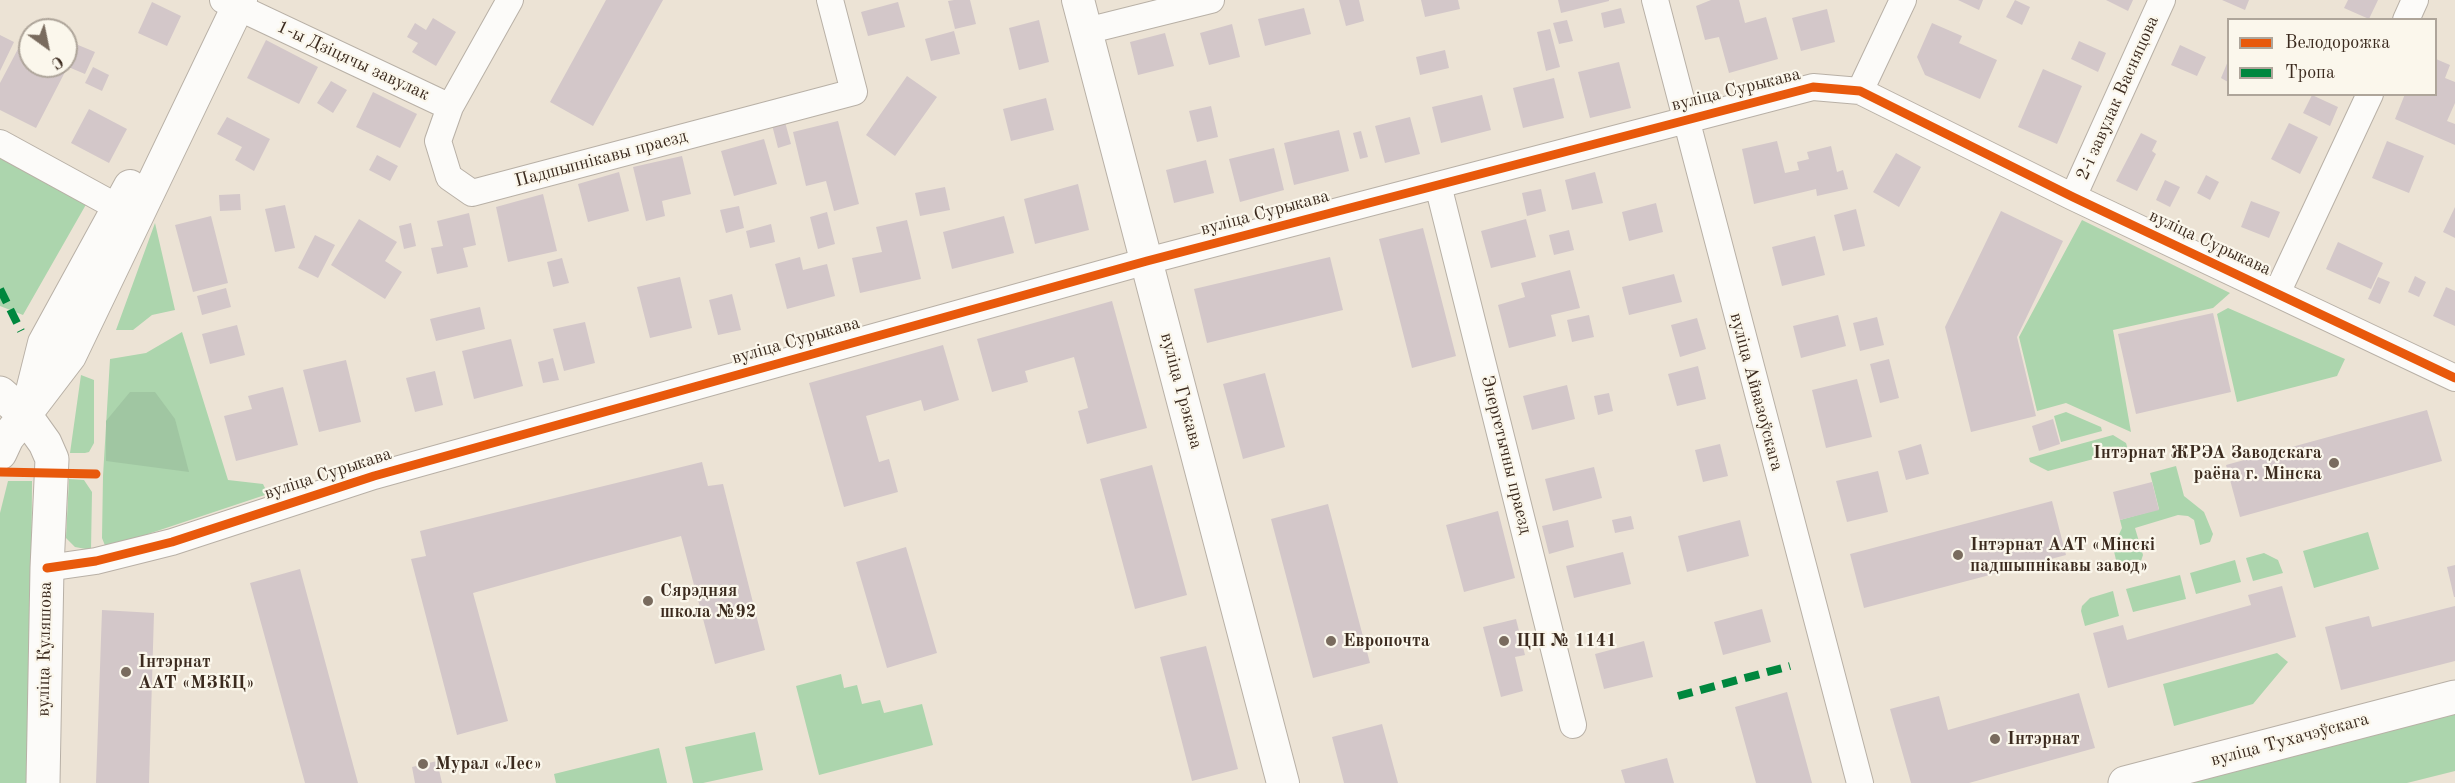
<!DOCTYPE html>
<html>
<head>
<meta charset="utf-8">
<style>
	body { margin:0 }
	#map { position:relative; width:2455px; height:783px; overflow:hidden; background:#ece3d5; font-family:"Old Standard TT",serif }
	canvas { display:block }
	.legend { position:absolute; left:2227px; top:18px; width:210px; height:78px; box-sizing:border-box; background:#fbf7ec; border:2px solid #aea59a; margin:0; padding:8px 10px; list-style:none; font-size:18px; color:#3b2a1e }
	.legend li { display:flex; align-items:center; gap:12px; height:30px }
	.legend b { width:30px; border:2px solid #aea59a }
	.north { position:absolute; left:18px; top:18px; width:60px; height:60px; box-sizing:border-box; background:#fbf7ec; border:2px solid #aea59a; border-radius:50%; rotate:147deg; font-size:16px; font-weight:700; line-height:24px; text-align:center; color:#3b2a1e }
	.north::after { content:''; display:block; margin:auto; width:21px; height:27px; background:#796b5e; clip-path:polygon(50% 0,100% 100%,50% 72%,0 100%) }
</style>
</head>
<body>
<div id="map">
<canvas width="2455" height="783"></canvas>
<ul class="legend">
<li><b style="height:8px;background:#e8590c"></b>Велодорожка</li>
<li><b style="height:8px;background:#00873e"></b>Тропа</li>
</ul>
<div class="north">С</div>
</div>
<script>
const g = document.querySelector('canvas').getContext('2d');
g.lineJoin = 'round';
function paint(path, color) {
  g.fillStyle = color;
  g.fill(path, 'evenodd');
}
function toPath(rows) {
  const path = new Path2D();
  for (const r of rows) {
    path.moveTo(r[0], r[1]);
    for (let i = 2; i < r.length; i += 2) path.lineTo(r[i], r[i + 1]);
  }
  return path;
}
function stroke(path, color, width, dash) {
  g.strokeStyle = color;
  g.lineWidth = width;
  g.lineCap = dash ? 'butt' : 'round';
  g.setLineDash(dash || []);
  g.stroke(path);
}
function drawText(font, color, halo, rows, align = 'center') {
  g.font = font + ' "Old Standard TT",serif';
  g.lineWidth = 4.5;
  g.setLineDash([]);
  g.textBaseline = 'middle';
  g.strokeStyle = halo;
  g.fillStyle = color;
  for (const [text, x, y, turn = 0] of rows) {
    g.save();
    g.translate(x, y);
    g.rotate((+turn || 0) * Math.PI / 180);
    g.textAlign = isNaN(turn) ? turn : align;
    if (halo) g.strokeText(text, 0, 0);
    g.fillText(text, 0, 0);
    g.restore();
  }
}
paint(toPath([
	[0,156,88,201,23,315,0,306],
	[2082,220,2230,293,2213,308,2113,330,2131,432,2066,403,2037,411,2019,337],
	[155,223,175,310,152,315,133,330,116,330],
	[2228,308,2345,359,2337,376,2237,402,2217,314],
	[182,332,228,480,263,484,268,494,106,548,102,538,103,476,110,359,146,353],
	[81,375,94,380,94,443,89,452,85,453,70,453],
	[2066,412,2101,427,2102,431,2061,442,2054,416],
	[2113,435,2126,443,2128,450,2048,471,2030,462,2029,458],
	[2176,466,2184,496,2204,512,2213,534,2210,542,2200,545,2194,520,2188,516,2178,515,2135,528,2143,555,2140,564,2126,567,2116,560,2113,547,2122,528,2120,520,2159,509,2150,473],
	[69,479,84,480,92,492,91,550,75,547,66,538],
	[8,481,32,481,30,783,0,783,0,513],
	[2368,532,2379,569,2314,588,2303,551],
	[2264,553,2278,560,2283,573,2253,581,2246,558],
	[2235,560,2241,582,2196,594,2190,573],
	[2180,575,2186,599,2133,612,2126,589],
	[2113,591,2119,616,2085,626,2081,611,2082,606,2090,598],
	[2277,653,2288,662,2253,704,2174,726,2163,684],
	[841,674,844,688,857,685,862,704,880,700,884,713,922,704,933,745,819,775,796,686],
	[2455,713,2455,771,2407,783,2184,783],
	[755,732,763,770,703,783,693,783,685,747],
	[659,748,667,783,556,783,554,774]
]), '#acd5ad');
paint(toPath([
	[130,392,155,392,175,419,189,472,106,461,106,421]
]), '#a0c6a2');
paint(toPath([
	[606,0,663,0,593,126,550,102],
	[954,0,970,0,976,24,955,29,948,1],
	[1339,0,1359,0,1364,21,1346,26],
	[1421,0,1458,0,1460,9,1425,17],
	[1558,0,1609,0,1609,1,1561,13],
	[1711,0,1739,0,1745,23,1766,17,1778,59,1729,73,1719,37,1705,40,1696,6],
	[1958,0,1983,0,1979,10],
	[2015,0,2030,7,2022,25,2006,17],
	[2106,0,2133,0,2128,11],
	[2222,0,2249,0,2245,10],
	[2348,0,2378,0,2369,19,2344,8],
	[152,2,181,16,167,46,138,33],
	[898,2,905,27,868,36,861,12],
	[1304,8,1311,34,1265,46,1258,19],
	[1621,8,1625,23,1604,28,1601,13],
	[1827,9,1835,42,1801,51,1792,18],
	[433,18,456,32,436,66,412,52,418,43,407,37,415,23,426,30],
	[1039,20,1049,62,1019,70,1009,28],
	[1567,20,1573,41,1559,44,1553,23],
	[1932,23,1962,36,1959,43,1997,60,1980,99,1925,75,1917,57],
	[1232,24,1240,57,1209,65,1200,33],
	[1550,29,1560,67,1546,71,1537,32],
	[954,31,960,54,931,61,925,39],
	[1165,33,1174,66,1138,75,1130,42],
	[0,35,14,42,0,71],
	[66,40,95,52,85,74,66,66],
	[266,40,318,67,299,104,247,78],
	[2079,41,2106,53,2098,72,2071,59],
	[2180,45,2206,57,2197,76,2171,65],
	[19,47,30,53,30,66,54,66,65,72,36,128,0,110,0,83],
	[1445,50,1449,68,1420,75,1416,57],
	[2436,59,2450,65,2445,78,2455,82,2455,103,2447,121,2455,124,2455,145,2395,119,2405,94,2436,94],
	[2228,61,2228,82,2221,78],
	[1619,62,1631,108,1590,118,1578,72],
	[93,67,109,75,102,91,85,83],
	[2043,69,2082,86,2057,144,2018,127],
	[907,76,937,97,895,156,866,135],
	[1554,78,1564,118,1523,128,1513,88],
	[331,81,347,90,333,113,317,103],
	[373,92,417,114,400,148,356,127],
	[1482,95,1491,130,1441,143,1432,107],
	[2312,95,2338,107,2330,126,2303,113],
	[1046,98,1054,130,1011,141,1003,109],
	[1211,106,1218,137,1197,142,1189,111],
	[89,109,127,129,109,163,71,143],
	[227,117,270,139,254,171,235,160,242,147,217,134],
	[1410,117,1420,154,1385,163,1375,126],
	[838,121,859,204,834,211,826,181,806,186,793,132],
	[785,122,791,144,778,148,772,125],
	[2289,123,2318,137,2300,174,2271,159],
	[1339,130,1349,171,1294,185,1284,143],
	[1361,131,1368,157,1360,159,1353,133],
	[2141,133,2157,141,2152,151,2156,154,2137,191,2116,181],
	[764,139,777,184,734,196,721,151],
	[1777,141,1785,173,1799,170,1797,162,1809,159,1807,152,1831,146,1837,172,1843,170,1848,189,1817,196,1816,189,1754,204,1742,149],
	[2387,141,2424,156,2409,193,2372,178],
	[1274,148,1284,190,1240,202,1229,159],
	[1896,153,1921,167,1899,207,1873,192],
	[377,155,398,166,390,181,369,170],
	[682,156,691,194,662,201,665,216,646,221,633,167],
	[1206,160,1214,193,1174,203,1166,170],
	[619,172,629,211,588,222,578,184],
	[1595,172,1603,203,1572,210,1565,180],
	[2206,175,2219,182,2210,200,2197,193],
	[2165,180,2180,187,2170,207,2156,200],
	[1078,184,1089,230,1035,244,1024,199],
	[945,187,950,210,920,216,915,193],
	[1541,189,1546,211,1527,216,1522,193],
	[240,194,241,210,220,211,219,195],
	[543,194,557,251,508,262,496,207],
	[2251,201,2280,212,2269,238,2241,227],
	[1656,203,1663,232,1629,241,1622,212],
	[285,205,295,248,275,252,265,209],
	[739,206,744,228,726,233,720,210],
	[2455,207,2455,238,2443,232],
	[1856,209,1865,246,1843,251,1834,215],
	[2001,211,2063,241,2017,337,2036,416,1971,432,1945,327],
	[827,212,835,244,818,249,810,217],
	[469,213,476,245,463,248,468,267,437,274,431,248,443,246,437,221],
	[211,216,228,283,193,292,175,225],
	[1004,216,1014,253,952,269,943,232],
	[359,219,397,242,385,261,402,272,385,299,331,265],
	[1526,219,1536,257,1491,268,1481,231],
	[907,220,921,279,860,293,852,258,882,252,876,227],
	[411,223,416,246,404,249,399,226],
	[771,224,775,242,750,248,746,231],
	[1423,228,1456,356,1412,368,1379,239],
	[1569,230,1574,250,1554,255,1549,235],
	[315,235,335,245,318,278,298,268],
	[1815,236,1825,275,1782,286,1772,247],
	[2338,242,2383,263,2371,289,2326,269],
	[800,257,803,270,827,264,835,296,787,309,775,264],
	[1330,257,1343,310,1207,343,1194,289],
	[562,258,569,283,553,287,547,262],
	[1570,270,1580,308,1551,315,1556,336,1509,348,1498,305,1525,297,1521,283],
	[1674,274,1682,302,1629,315,1622,287],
	[2415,276,2426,282,2419,297,2408,292],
	[680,277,692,328,650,338,637,287],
	[2378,277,2390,282,2380,304,2368,299],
	[2446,287,2455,291,2455,326,2433,316],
	[226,288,231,307,202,315,197,296],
	[732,294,741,330,718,335,709,300],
	[1112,301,1147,428,1087,444,1078,411,1088,408,1074,357,1025,371,1028,382,992,392,977,339],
	[480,307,485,329,436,341,430,319],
	[2213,313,2231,392,2136,414,2118,334],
	[1589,315,1594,337,1572,342,1567,320],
	[1838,315,1846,346,1801,358,1793,326],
	[1877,317,1884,345,1860,351,1853,323],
	[1697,318,1706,349,1680,357,1671,325],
	[585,322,595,363,564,371,553,329],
	[237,325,245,355,210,364,202,334],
	[511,339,523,386,474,399,462,351],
	[943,345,959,400,924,411,921,400,866,416,879,462,889,459,898,492,844,507,809,383],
	[553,358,559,380,543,383,538,362],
	[1889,359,1899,398,1880,403,1870,364],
	[346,360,361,422,319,432,303,370],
	[1698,366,1706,399,1677,406,1668,374],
	[435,371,443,405,415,412,406,378],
	[1265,373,1285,447,1243,459,1223,384],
	[1857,379,1872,437,1826,448,1812,390],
	[1567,385,1575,419,1532,430,1523,396],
	[283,387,298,445,236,461,224,416,252,409,248,396],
	[1609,393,1613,411,1598,415,1594,396],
	[2427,410,2442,461,2240,517,2226,465],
	[2053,419,2060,444,2039,451,2032,426],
	[1720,444,1728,476,1703,482,1695,450],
	[1921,444,1929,474,1906,480,1898,451],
	[702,462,708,486,723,484,765,650,715,664,681,536,584,562,473,593,508,721,457,735,411,559,426,556,420,531],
	[1152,465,1187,595,1135,609,1100,479],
	[1594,467,1602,498,1553,511,1545,479],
	[1878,471,1888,512,1847,522,1836,481],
	[2152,482,2159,510,2120,520,2113,492],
	[2052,501,2066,555,1864,608,1850,554],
	[1328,504,1370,663,1313,678,1271,519],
	[1498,511,1515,578,1464,592,1446,525],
	[1631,516,1634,529,1615,533,1612,520],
	[1568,520,1574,547,1549,554,1542,526],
	[1740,520,1749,556,1687,572,1678,536],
	[906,547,937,653,887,668,856,562],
	[1623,552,1631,584,1574,598,1566,566],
	[2455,565,2455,597,2454,597,2447,567],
	[300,569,358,783,305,783,250,583],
	[2282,586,2296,637,2108,688,2093,633,2123,625,2127,640,2251,605,2248,595],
	[2455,606,2455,661,2341,690,2325,627,2369,616,2372,627],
	[1762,609,1771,642,1723,655,1714,622],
	[102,610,154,613,149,783,96,783],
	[1516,619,1525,655,1515,657,1523,691,1501,697,1483,627],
	[1644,641,1653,677,1604,689,1595,654],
	[1206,646,1238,769,1192,781,1160,657],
	[1787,692,1812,783,1756,783,1735,707],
	[2079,693,2095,748,1969,783,1911,783,1890,709,1939,696,1948,730],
	[1382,724,1398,783,1344,783,1332,737],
	[1667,758,1674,783,1625,783,1621,770],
	[437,761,442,783,415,783,412,767]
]), '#d3c7c9');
const minor = toPath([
	[223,0,450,107],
	[510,0,450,107,438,141,449,177,472,193,854,92,830,0],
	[1655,0,1860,783],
	[2406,20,2415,0],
	[1086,31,1211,0],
	[1860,91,1903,0],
	[0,143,117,207],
	[1438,185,1573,725],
	[2073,197,2162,0],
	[2277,293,2370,94],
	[47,568,96,561,172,542,374,476,1147,261,1813,87,1860,91,2073,197,2455,378]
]);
const tertiary = toPath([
	[1078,0,1283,783],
	[29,403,44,343,130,186],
	[25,415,70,356,241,0]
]);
const secondary = toPath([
	[0,393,25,415,45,443,52,459,47,568,43,783],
	[0,453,7,438,25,415],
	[2125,783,2455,697]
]);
stroke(minor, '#b8b0a6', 28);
stroke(tertiary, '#b8b0a6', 34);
stroke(secondary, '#b8b0a6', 35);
stroke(minor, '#fcfbf9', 26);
stroke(tertiary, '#fcfbf9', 32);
stroke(secondary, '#fcfbf9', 33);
stroke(toPath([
	[0,289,21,331],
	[1678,696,1790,666]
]), '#00873e', 8, [15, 8]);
stroke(toPath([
	[0,472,96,474],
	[47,568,96,561,172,542,374,476,1147,261,1813,87,1860,91,2073,197,2455,378]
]), '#e8590c', 9);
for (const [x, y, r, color] of [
	[2334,463,6,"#796b5e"],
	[1958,555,6,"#796b5e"],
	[648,601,6,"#796b5e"],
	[1331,641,6,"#796b5e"],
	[1504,641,6,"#796b5e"],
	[126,672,6,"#796b5e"],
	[1995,739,6,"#796b5e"],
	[423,764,6,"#796b5e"]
]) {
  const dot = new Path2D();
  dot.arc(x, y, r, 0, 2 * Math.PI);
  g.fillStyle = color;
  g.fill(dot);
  stroke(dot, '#fbf7ec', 2);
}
drawText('18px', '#3b2a1e', '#fbf7ec', [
	["1-ы Дзіцячы завулак",353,61,25],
	["вуліца Сурыкава",1736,90,-14],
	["2-і завулак Васняцова",2118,98,-66],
	["Падшыпнікавы праезд",601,159,-15],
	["вуліца Сурыкава",1265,213,-15],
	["вуліца Сурыкава",2210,243,25],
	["вуліца Сурыкава",796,341,-16],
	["вуліца Грэкава",1181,391,75],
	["вуліца Айвазоўскага",1756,392,75],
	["Энергетычны праезд",1506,455,76],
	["вуліца Сурыкава",328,474,-18],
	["вуліца Куляшова",45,649,-89],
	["вуліца Тухачэўскага",2290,740,-15]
]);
drawText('bold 18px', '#3b2a1e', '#fbf7ec', [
	["Інтэрнат ЖРЭА Заводскага",2322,453,"right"],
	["раёна г. Мінска",2322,474,"right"],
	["Інтэрнат ААТ «Мінскі",1970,545],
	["падшыпнікавы завод»",1970,566],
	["Сярэдняя",660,591],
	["школа №92",660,612],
	["Европочта",1343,641],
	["ЦП № 1141",1516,641],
	["Інтэрнат",138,662],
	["ААТ «МЗКЦ»",138,683],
	["Інтэрнат",2007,739],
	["Мурал «Лес»",435,764]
], 'left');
</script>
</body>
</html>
